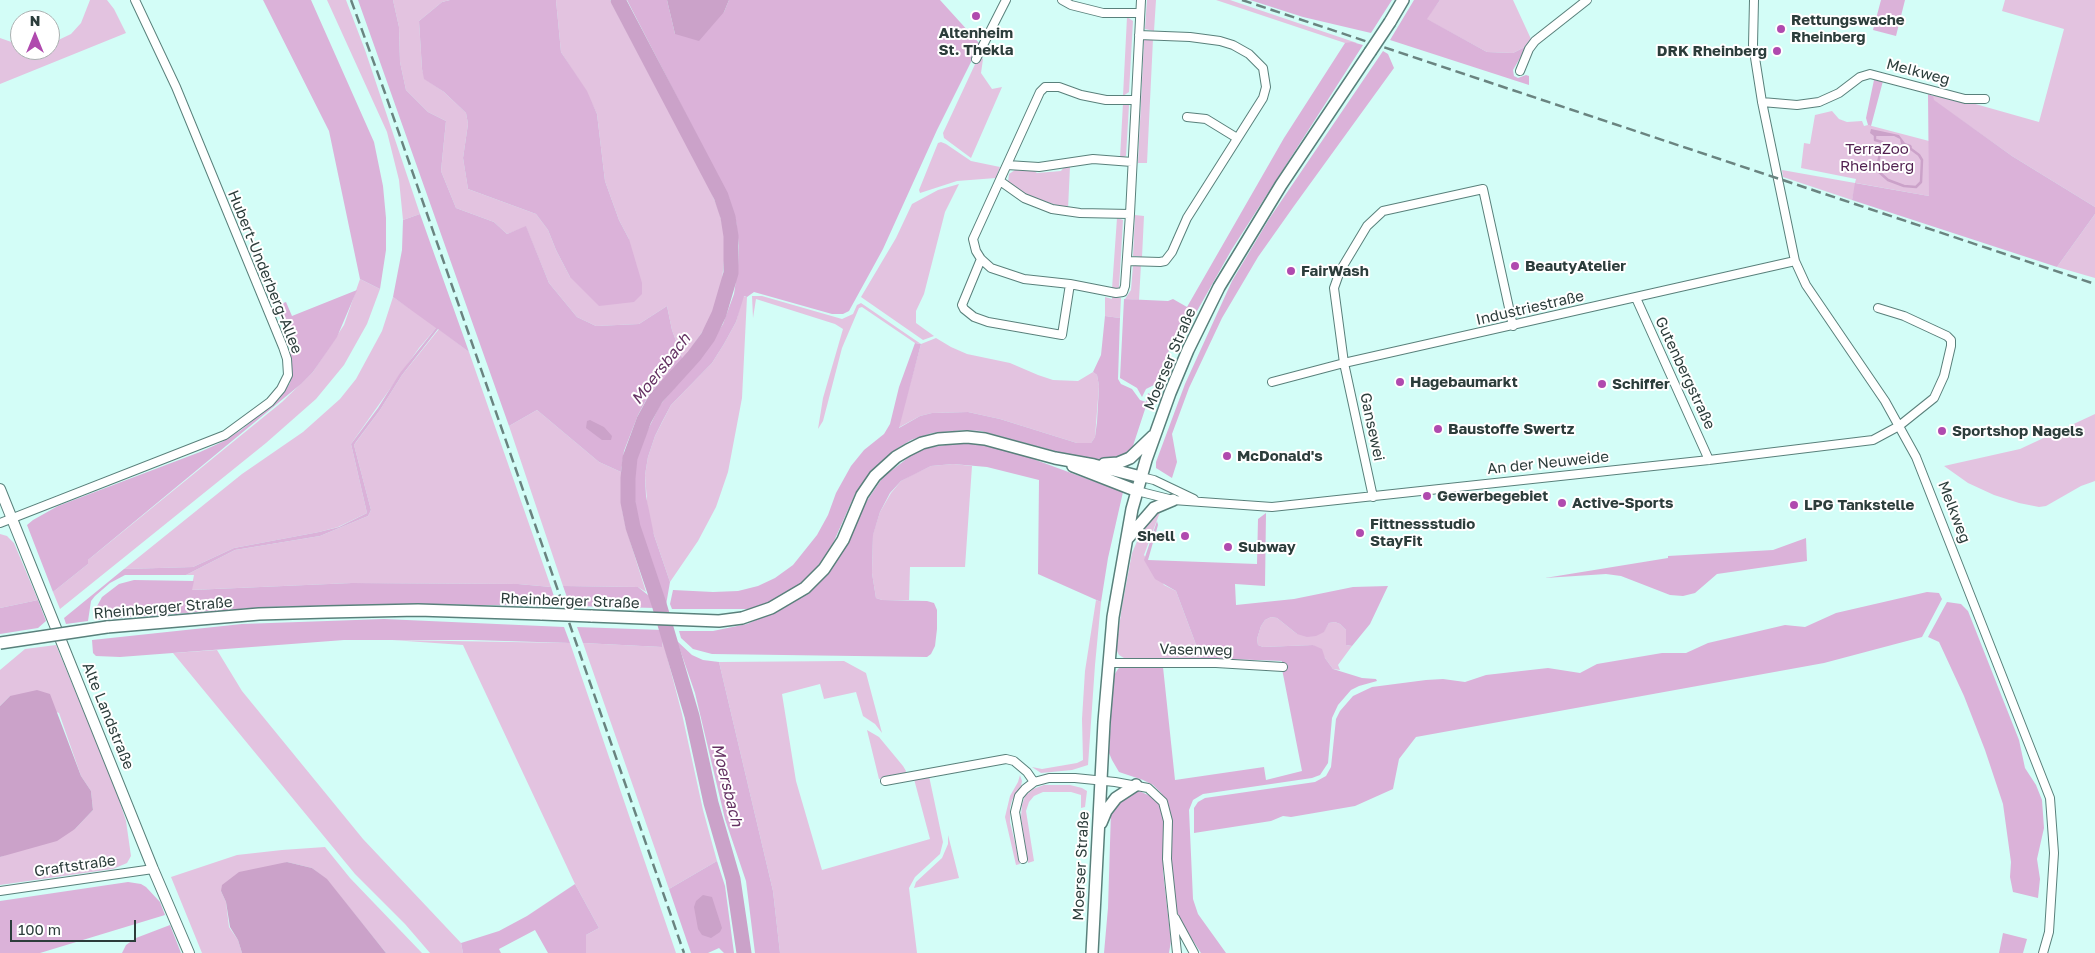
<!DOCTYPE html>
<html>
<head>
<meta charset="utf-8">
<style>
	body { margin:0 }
	#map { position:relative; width:2095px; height:953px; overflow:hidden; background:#d3fdf7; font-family:"Golos Text",sans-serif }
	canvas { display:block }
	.north { position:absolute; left:10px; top:10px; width:50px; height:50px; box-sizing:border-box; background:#fff; border:1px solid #abb1b1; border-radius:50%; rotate:0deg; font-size:14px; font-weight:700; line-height:20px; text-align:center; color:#2c3d3b }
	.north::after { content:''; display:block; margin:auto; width:18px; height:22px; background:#b04aae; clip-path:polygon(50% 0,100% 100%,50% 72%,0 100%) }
	.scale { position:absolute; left:10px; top:920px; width:126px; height:22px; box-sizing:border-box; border:2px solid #2c3d3b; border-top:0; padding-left:6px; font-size:15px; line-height:18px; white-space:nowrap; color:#2c3d3b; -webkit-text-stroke:4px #fff; paint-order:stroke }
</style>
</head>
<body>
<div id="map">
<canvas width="2095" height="953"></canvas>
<div class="north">N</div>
<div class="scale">100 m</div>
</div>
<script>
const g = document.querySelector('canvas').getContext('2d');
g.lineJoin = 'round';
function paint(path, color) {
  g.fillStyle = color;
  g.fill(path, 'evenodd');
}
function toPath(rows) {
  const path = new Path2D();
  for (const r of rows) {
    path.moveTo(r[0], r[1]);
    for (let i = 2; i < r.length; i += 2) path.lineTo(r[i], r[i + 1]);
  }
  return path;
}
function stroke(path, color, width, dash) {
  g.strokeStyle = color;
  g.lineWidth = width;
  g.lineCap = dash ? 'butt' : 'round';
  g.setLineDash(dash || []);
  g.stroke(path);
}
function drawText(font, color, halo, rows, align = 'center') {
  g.font = font + ' "Golos Text",sans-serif';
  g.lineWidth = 4;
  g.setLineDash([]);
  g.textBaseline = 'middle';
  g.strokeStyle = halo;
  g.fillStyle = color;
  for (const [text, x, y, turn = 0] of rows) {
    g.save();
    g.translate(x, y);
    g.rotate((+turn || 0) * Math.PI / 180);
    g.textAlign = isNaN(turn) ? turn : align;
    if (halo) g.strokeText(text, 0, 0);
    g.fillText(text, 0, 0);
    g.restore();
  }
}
paint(toPath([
	[90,0,107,0,114,9,126,33,0,84,0,38,20,45,20,50,50,50,50,44,71,34,81,23],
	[327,0,346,0,365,50,420,214,403,220,399,180,387,132],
	[393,0,450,0,442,2,419,21,422,69,425,79,444,92,466,113,468,124,463,158,468,189,536,214,548,230,556,250,570,277,629,239,619,220,605,181,597,114,586,91,561,52,556,0,610,0,710,189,719,211,724,232,725,250,721,291,707,325,683,360,672,330,667,306,639,324,596,326,577,317,549,283,526,227,507,234,494,222,456,208,441,171,446,121,428,112,406,90,400,62,399,27],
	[1147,0,1156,0,1154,31,1145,29],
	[1216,0,1230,0,1357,43,1345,43],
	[1440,0,1513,0,1531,39,1527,46,1513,53,1487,52,1426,19],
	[2005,0,2095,0,2095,207,2012,156,1933,100,1933,92,2039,122,2064,29,2002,11],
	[1127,17,1133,21,1129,92,1123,96],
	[1146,39,1153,39,1147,163,1138,163,1144,40],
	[982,58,983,59,981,73,992,89,1002,87,971,158,944,138,943,133,977,60],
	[1123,103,1129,105,1126,156,1120,158],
	[1832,111,1839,119,1847,122,1862,121,1864,126,1868,125,1929,141,1929,196,1856,183,1852,200,1783,177,1782,170,1855,183,1856,179,1801,168,1804,143,1810,144,1815,115],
	[941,142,946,144,971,161,1000,167,996,178,957,181,920,193,919,190,938,143],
	[1070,166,1068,209,1062,208,1059,206,1035,198,1031,199,1008,182,1009,174,1015,170,1033,170,1037,173,1061,171,1064,167],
	[959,184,945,212,924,294,916,311,916,323,934,336,923,340,861,297,896,238,912,204,938,190],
	[2095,214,2095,278,2057,267],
	[1135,215,1144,216,1142,257,1133,256],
	[1117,218,1123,220,1119,288,1116,289,1112,289],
	[1137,264,1141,264,1139,300,1125,299,1131,290,1133,265],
	[360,279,380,289,367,324,344,365,316,399,266,443,60,609,53,592,88,564,88,560,282,402,313,372,344,325],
	[743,296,747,297,742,398,728,472,716,507,698,541,670,582,654,535,648,515,645,475,648,457,655,436,671,405,712,363,724,344,736,322],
	[752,296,762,296,842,319,853,314,857,305,861,303,921,344,936,338,951,347,967,354,1010,363,1038,375,1053,380,1078,381,1093,372,1097,375,1099,386,1095,437,1091,443,1077,443,1000,419,968,412,932,413,920,416,898,428,921,344,915,343,862,307,859,308,842,348,823,421,818,429,823,398,843,329,835,324,756,299,753,318],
	[1112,296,1121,298,1120,318,1105,316,1105,297,1112,299],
	[393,297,437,327,419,348,351,444,367,513,338,527,319,532,234,548,193,567,124,569,242,474,303,432,340,399,356,379,382,331],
	[439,329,469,352,551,587,518,584,352,583,191,590,194,575,186,575,235,550,320,536,368,516,371,510,354,445,380,410,402,375],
	[537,410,599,462,621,472,622,509,626,528,646,592,638,587,563,586,509,426],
	[2095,414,2095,481,2081,486,2046,506,2039,507,2019,503,1994,495,1968,483,1944,466,2020,449],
	[953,464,972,466,965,567,910,567,909,600,882,600,876,598,872,573,873,534,880,512,891,493,901,481,912,475,931,466],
	[1157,511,1160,512,1144,555,1164,585,1176,591,1201,658,1124,658,1119,655,1116,649,1122,606,1132,553,1145,523],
	[0,534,7,536,14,543,38,600,0,608],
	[1096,600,1101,602,1095,665,1088,765,1072,770,1041,773,1032,767,1042,769,1077,763,1083,760,1082,719,1085,671],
	[1271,617,1277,618,1297,634,1324,631,1329,623,1335,622,1340,624,1346,630,1346,645,1352,646,1338,665,1340,670,1333,669,1325,658,1313,645,1263,647,1258,645,1257,639,1261,626,1265,620],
	[392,640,570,643,676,953,586,953,586,935,599,928,575,884,463,645],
	[663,641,682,714,703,810,717,861,669,889,583,643,662,647],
	[56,645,115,787,126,821,131,856,127,863,113,869,0,885,0,857,75,829,93,810,91,791,81,776,59,713,10,696,0,706,0,670,25,649],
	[217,650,242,691,363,839,461,943,463,953,430,953,405,924,355,874,173,653],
	[844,661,866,673,882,733,875,724,863,716,856,692,824,699,820,684,782,694,796,781,822,870,930,839,914,779,929,776,943,842,940,854,915,877,909,888,917,953,780,953,773,891,719,662],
	[867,730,879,737,903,766,906,771,905,774,879,779],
	[1020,775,1022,781,1021,786,1012,800,1010,808,1010,822,1020,864,1016,865,1005,817,1010,796,1018,782],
	[1044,785,1070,785,1082,788,1087,791,1085,807,1081,808,1081,795,1071,792,1043,792,1034,796,1029,802,1026,811,1034,861,1028,863,1021,817,1022,805,1025,796,1033,789],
	[948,835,959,878,914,888,916,882,942,858,948,844],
	[325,847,350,878,422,953,386,953,327,880,312,868,287,862,221,891,226,902,229,927,238,940,242,953,202,953,171,877,237,855,282,850]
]), '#e3c3e0');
paint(toPath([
	[263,0,311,0,374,142,383,186,386,218,386,250,380,289,360,279,329,131],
	[358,0,393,0,399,27,400,62,406,90,428,112,446,121,441,171,456,208,494,222,507,234,526,226,549,283,577,317,596,326,639,324,667,306,672,330,683,360,650,393,638,415,624,451,621,472,599,462,537,410,509,426],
	[450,0,556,0,561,52,587,91,597,114,605,181,619,220,629,239,642,283,642,294,634,302,599,306,570,277,556,250,548,230,536,214,468,189,463,158,468,124,466,113,444,92,424,79,422,69,419,21,442,2],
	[627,0,667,0,675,34,724,12,729,0,940,0,980,44,937,130,883,249,849,311,843,314,832,314,754,292,747,297,744,296,736,322,724,344,712,363,671,405,662,422,655,436,648,457,645,475,646,496,654,535,670,582,666,605,643,542,636,510,634,491,635,465,640,446,660,405,709,346,723,324,734,294,738,266,739,246,736,221,729,198],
	[1250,0,1392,0,1371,33,1303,17],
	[1414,0,1440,0,1427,19,1487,52,1513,53,1527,46,1513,70,1514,76,1518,78,1526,75,1529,76,1529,85,1390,40],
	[1881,0,1905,0,1896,36,1873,30],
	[1352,42,1363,45,1232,249,1184,334,1174,339,1154,385,1146,389,1142,397,1137,388,1120,378,1124,299,1168,301,1173,299,1187,307,1284,138,1345,43],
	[1383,51,1388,54,1394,68,1294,206,1258,257,1222,318,1189,388,1172,434,1177,462,1172,478,1156,468,1156,462,1185,384,1232,281,1269,219],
	[1874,80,1883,81,1871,126,1868,125,1866,118],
	[1928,94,1933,96,1934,100,2012,156,2095,207,2095,214,2057,267,1852,200,1855,183,1929,196],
	[420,214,469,352,438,329,402,375,380,410,356,442,354,445,371,510,368,516,320,536,235,550,186,575,125,575,110,583,95,596,91,601,88,621,66,624,64,618,124,569,193,567,234,548,319,532,339,527,367,513,351,444,378,408,400,373,436,328,393,297,402,250,403,220],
	[357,290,337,337,313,372,301,384,88,560,88,564,53,592,27,525,33,520,58,506,200,452,222,442,241,430,279,399,290,383,292,364,289,352,292,347,275,306,286,302,292,316],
	[1105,316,1120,318,1118,379,1121,384,1132,389,1140,400,1146,402,1148,393,1150,394,1131,452,1107,462,1084,459,981,431,965,430,932,433,911,440,898,448,872,471,855,494,830,550,810,576,793,590,771,603,748,609,672,609,670,604,673,590,713,592,738,591,758,586,775,578,793,565,817,535,828,515,836,493,851,466,864,450,884,434,890,424,899,387,915,343,921,344,899,428,920,416,932,413,968,412,1000,419,1077,443,1091,443,1095,437,1097,422,1099,386,1097,375,1093,372,1101,355],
	[958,443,974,443,1014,452,1123,492,1108,558,1101,602,1038,574,1039,480,987,467,953,464,931,466,901,481,890,493,880,512,873,535,872,573,876,598,882,600,927,601,934,603,937,610,937,629,935,646,931,654,927,657,712,654,693,649,681,638,679,631,713,631,747,624,784,608,807,593,839,558,864,505,883,477,913,454,927,448],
	[1266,513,1265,586,1235,584,1236,605,1294,599,1353,587,1388,586,1370,624,1352,646,1346,645,1346,630,1340,624,1335,622,1329,623,1324,632,1316,636,1307,637,1297,634,1277,618,1271,617,1265,620,1261,626,1257,639,1258,645,1263,647,1313,645,1322,649,1325,658,1333,669,1362,678,1376,679,1377,681,1359,686,1351,690,1338,705,1332,718,1328,763,1320,775,1312,778,1203,794,1193,800,1189,810,1193,899,1198,914,1226,953,1201,953,1182,924,1176,909,1171,871,1171,822,1168,805,1161,793,1153,785,1143,780,1119,772,1112,760,1109,753,1113,677,1118,669,1123,664,1163,667,1175,780,1264,767,1266,780,1302,771,1282,669,1282,661,1201,658,1176,591,1155,579,1144,560,1157,521,1158,525,1148,560,1257,564,1258,519],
	[1806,538,1807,561,1717,574,1695,593,1683,596,1670,595,1621,576,1606,574,1545,578,1668,558,1668,556,1773,550],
	[134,580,194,581,192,590,352,583,518,584,551,587,557,606,406,604,265,607,94,620,95,610,102,597,119,584],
	[563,586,638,587,653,599,656,608,570,606],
	[1927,592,1939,593,1942,599,1922,637,1824,663,1416,737,1399,759,1393,789,1355,806,1291,817,1283,816,1271,821,1194,833,1194,808,1198,802,1205,798,1315,782,1326,776,1331,767,1336,719,1340,711,1353,696,1372,687,1426,680,1443,679,1465,682,1486,675,1548,668,1580,673,1597,664,1662,653,1686,653,1708,643,1785,625,1805,627,1836,613],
	[38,600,46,621,38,628,0,634,0,608],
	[1947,602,1961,604,1968,611,2019,740,2025,768,2036,785,2042,800,2044,828,2037,859,2040,879,2038,898,2013,892,2010,877,2011,862,2003,804,1985,750,1964,696,1939,642,1928,637],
	[384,619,564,627,570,643,472,640,344,640,120,657,96,656,93,653,92,640,242,624],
	[577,627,663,630,664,634,662,647,583,643],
	[677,641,692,655,703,660,719,662,773,891,780,953,755,953,746,881,725,819,695,693],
	[1139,791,1155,798,1160,804,1163,815,1163,871,1171,941,1169,953,1104,953,1108,908,1111,811,1114,804,1131,792],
	[717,861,725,886,734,953,724,953,719,948,708,953,691,953,669,889],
	[128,882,141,884,146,887,160,902,165,915,40,953,0,953,0,901],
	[575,884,599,928,586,935,586,953,548,953,535,930,499,949,501,953,463,953,461,943,499,931,527,916],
	[170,925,181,953,122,953,126,945,136,938],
	[2003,933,2027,939,2023,953,1999,953]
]), '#dbb2d9');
paint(toPath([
	[667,0,729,0,724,12,699,41,675,34],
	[1871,129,1899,135,1905,143,1911,145,1912,147,1910,151,1902,148,1900,139,1894,136,1874,136,1870,133],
	[590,420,604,427,612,436,611,440,602,440,586,428,587,421],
	[37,690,50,694,81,776,91,791,93,810,75,829,57,841,0,857,0,706,10,696],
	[287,862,312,868,327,879,386,953,242,953,238,940,230,927,226,902,221,891,222,885,239,872],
	[703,895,712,897,722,928,720,932,711,938,702,935,698,929,694,907,696,901]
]), '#cba2c9');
stroke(toPath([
	[1875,136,1875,140,1882,142,1882,144,1878,163,1879,172,1888,180,1904,186,1916,187,1921,182,1922,160,1919,155,1911,149]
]), '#cba2c9', 2.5);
stroke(toPath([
	[618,0,721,196,728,217,731,236,731,273,719,314,708,337,694,356,656,398,644,420,630,458,628,478,628,502,633,527,659,604,692,716,711,803,733,879,744,953]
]), '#cba2c9', 15);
const minor = toPath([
	[1062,0,1071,5,1103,13,1140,13],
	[1754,0,1753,45,1762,102,1795,261,1806,285,1885,401,1916,457,2050,798,2054,853,2049,932,2043,953],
	[976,59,1006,0],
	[1520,71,1529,49,1535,41,1587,0],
	[1135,100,1106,100,1081,95,1059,87,1045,87,1040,92,973,239,976,251,981,259,991,268,1024,279,1070,284,1116,293,1123,292,1125,286,1130,214,1141,0],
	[1762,102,1797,105,1819,102,1839,93,1860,77,1870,74,1965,99,1985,99],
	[1187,117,1206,119,1237,138],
	[1007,165,1039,167,1093,159,1132,162],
	[1000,181,1024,198,1052,209,1080,213,1130,214],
	[981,259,962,305,964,309,974,317,988,322,1062,335,1070,284],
	[1127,261,1160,262,1165,261,1172,252,1187,218,1263,98,1266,87,1263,68,1249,54,1233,45,1220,41,1190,37,1139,35],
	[1636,298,1709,460],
	[1272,382,1344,363,1795,261],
	[1141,477,1154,480,1194,499],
	[1137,491,1173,500,1272,507,1709,460,1873,440,1899,426,1934,398,1944,376,1951,346,1951,340,1947,336,1904,316,1878,308],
	[1373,497,1344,363,1334,288,1340,271,1367,226,1383,211,1483,189,1513,326],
	[0,523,225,435,270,402,281,389,288,375,287,359,283,347,176,87,135,0],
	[1108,663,1216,663,1283,667],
	[885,781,1006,759,1014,761,1027,772,1034,782],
	[1023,859,1015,812,1019,796,1025,789,1034,782,1049,778,1075,778,1115,782,1148,788,1163,802,1168,821,1167,859,1177,953],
	[0,891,153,869],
	[1175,918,1194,953]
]);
const tertiary = toPath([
	[0,489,153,869,189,953]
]);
const secondary = toPath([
	[1390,22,1403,0],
	[1104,464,1118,463,1130,458,1153,436],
	[1073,466,1137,491],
	[1128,538,1154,508,1173,500],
	[591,616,719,621,742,618,771,608,805,588,824,569,843,540,862,495,875,476,896,457,908,450,922,443,938,439,967,437,985,439,1055,458,1094,465,1141,477],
	[107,627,259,614,327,612,418,610,542,614],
	[1101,823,1106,811,1116,798,1136,785],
	[1092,953,1104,722,1113,617,1132,509,1146,460,1170,393,1188,350,1219,287,1281,185,1370,52]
]);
stroke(minor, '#59807b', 10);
stroke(tertiary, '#59807b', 12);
stroke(secondary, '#59807b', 14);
stroke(minor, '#fff', 8);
stroke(tertiary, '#fff', 10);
stroke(secondary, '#fff', 11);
stroke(toPath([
	[351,0,385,93,684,953],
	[1242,0,2095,284]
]), '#6a8480', 2.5, [10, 5]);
const secondaryBridge = toPath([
	[1370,52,1390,22],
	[542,614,591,616],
	[0,643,107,627]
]);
stroke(secondaryBridge, '#59807b', 14, []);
stroke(secondaryBridge, '#fff', 11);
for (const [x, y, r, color] of [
	[976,16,5,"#b04aae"],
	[1781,29,5,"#b04aae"],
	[1777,51,5,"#b04aae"],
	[1515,266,5,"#b04aae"],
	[1291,271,5,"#b04aae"],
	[1400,382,5,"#b04aae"],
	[1602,384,5,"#b04aae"],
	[1438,429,5,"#b04aae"],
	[1942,431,5,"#b04aae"],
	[1227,456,5,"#b04aae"],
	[1427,496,5,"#b04aae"],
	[1562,503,5,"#b04aae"],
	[1794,505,5,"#b04aae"],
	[1360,533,5,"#b04aae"],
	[1185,536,5,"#b04aae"],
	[1228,547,5,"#b04aae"]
]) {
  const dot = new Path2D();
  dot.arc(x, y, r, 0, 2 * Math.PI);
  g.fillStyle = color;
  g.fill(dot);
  stroke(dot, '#fff', 2);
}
drawText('bold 15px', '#2c3d3b', '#fff', [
	["Rettungswache",1791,20],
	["Rheinberg",1791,37],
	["Altenheim",976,33,"center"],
	["St. Thekla",976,50,"center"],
	["DRK Rheinberg",1767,51,"right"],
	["BeautyAtelier",1525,266],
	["FairWash",1301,271],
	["Hagebaumarkt",1410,382],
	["Schiffer",1612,384],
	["Baustoffe Swertz",1448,429],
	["Sportshop Nagels",1952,431],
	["McDonald's",1237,456],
	["Gewerbegebiet",1437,496],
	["Active-Sports",1572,503],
	["LPG Tankstelle",1804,505],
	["Fittnessstudio",1370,524],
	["StayFit",1370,541],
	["Shell",1175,536,"right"],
	["Subway",1238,547]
], 'left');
drawText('15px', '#2c3d3b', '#fff', [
	["Melkweg",1918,72,15],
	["Hubert-Underberg-Allee",265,272,68],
	["Industriestraße",1530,308,-13],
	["Moerser Straße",1170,359,-67],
	["Gutenbergstraße",1685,373,65],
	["Gansewei",1372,427,78],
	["An der Neuweide",1548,463,-6],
	["Melkweg",1954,512,69],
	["Rheinberger Straße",570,601,2],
	["Rheinberger Straße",163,608,-5],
	["Vasenweg",1196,650,1],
	["Alte Landstraße",108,716,68],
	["Graftstraße",75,866,-8],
	["Moerser Straße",1081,866,-87]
]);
drawText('15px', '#501f4f', '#fff', [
	["TerraZoo",1877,149],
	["Rheinberg",1877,166]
]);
drawText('italic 16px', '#653263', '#fff', [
	["Moersbach",661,369,-52],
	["Moersbach",727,785,76]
]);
</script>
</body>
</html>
